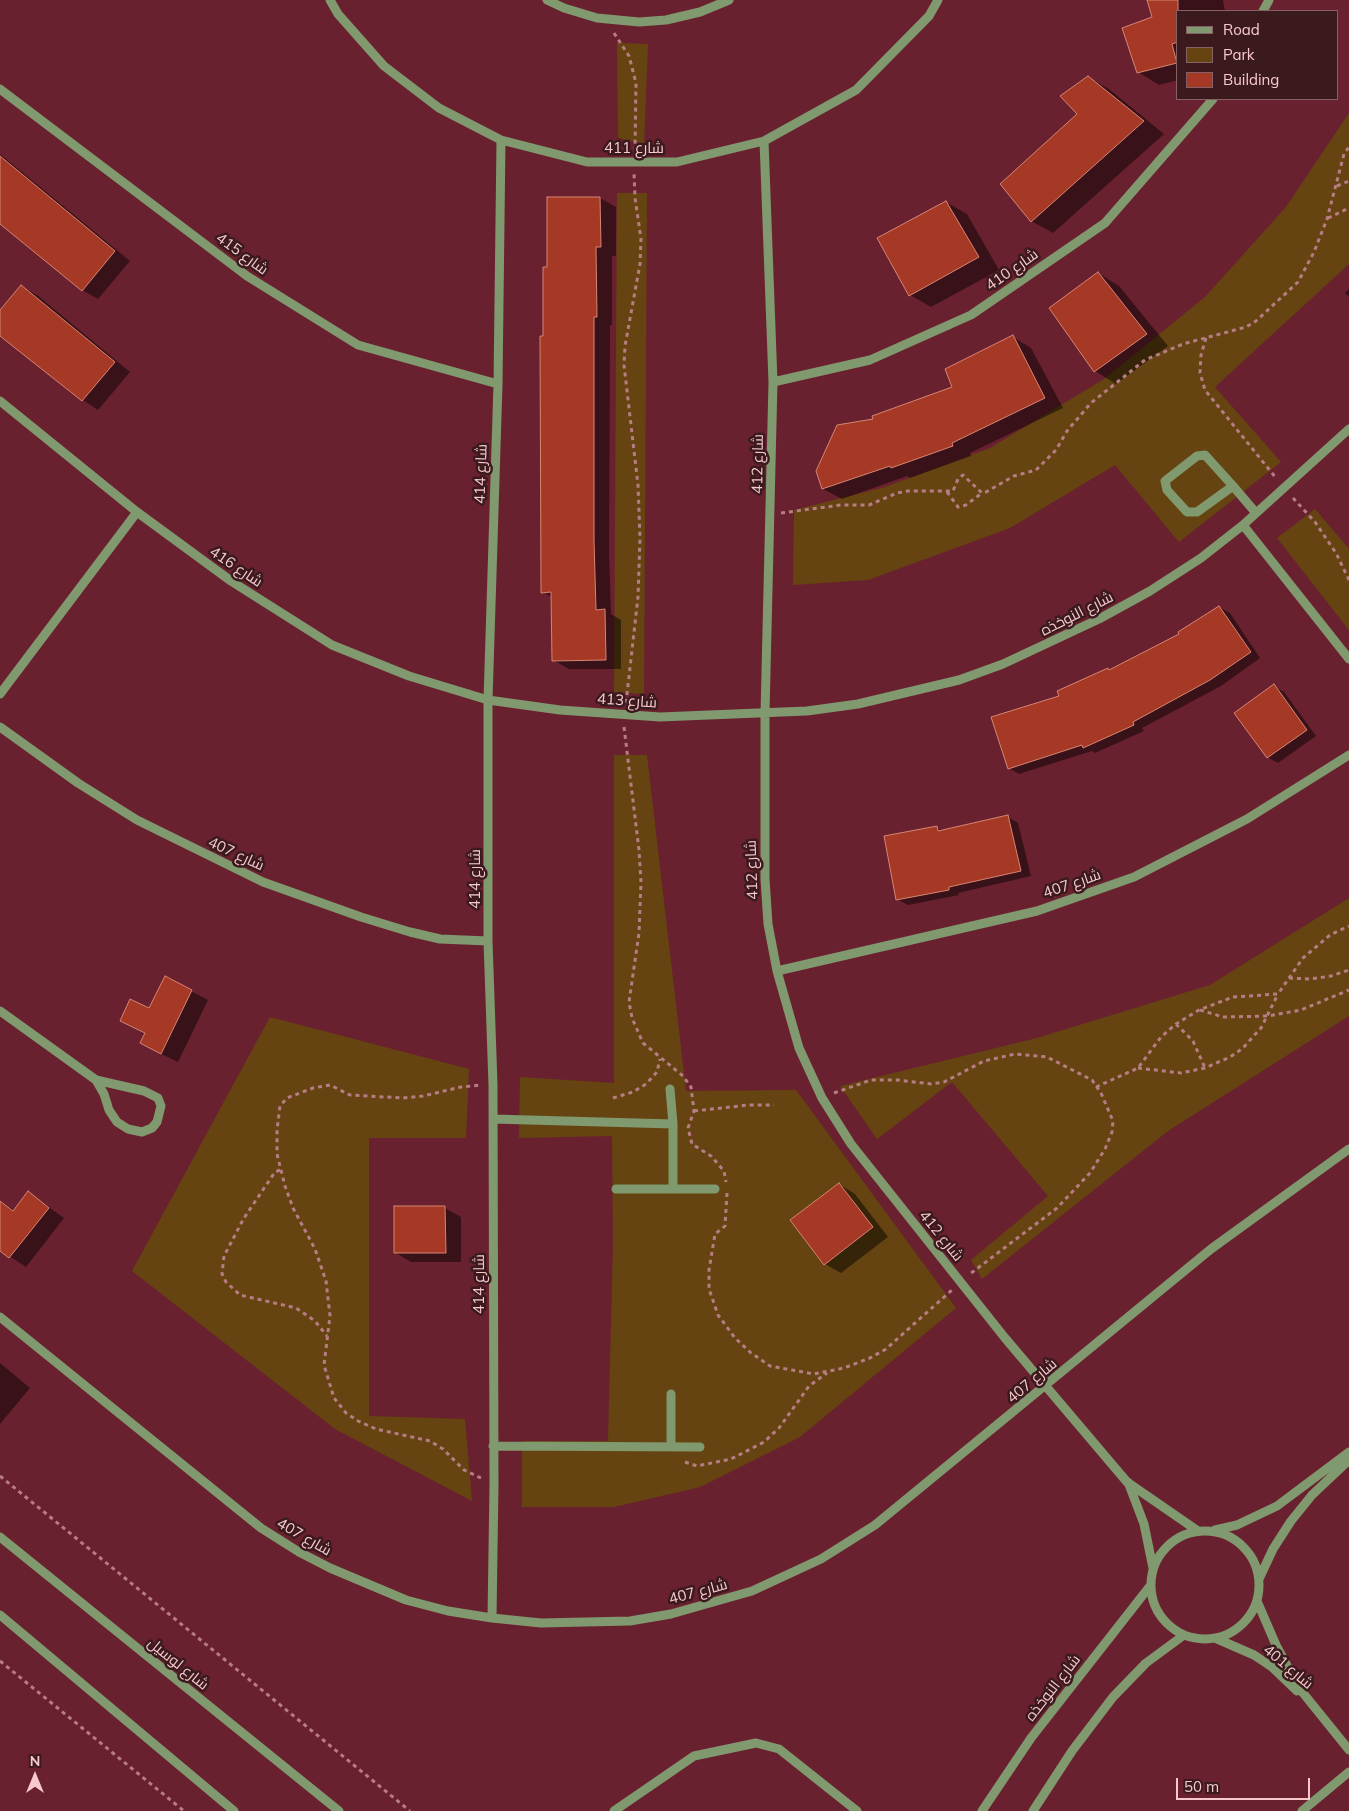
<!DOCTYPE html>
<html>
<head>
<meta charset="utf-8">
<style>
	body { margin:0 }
	#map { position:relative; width:1349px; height:1811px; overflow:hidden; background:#6a212f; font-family:Mulish,sans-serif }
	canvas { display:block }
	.legend { position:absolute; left:1176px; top:10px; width:162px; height:90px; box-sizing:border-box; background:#3b1a1e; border:1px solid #866064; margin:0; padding:6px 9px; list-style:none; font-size:15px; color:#f7c9cd }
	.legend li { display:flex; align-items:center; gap:10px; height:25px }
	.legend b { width:25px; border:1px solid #866064 }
	.north { position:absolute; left:10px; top:1751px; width:50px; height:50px; -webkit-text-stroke:4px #3b1a1e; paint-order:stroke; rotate:0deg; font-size:14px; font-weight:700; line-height:20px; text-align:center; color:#f7c9cd }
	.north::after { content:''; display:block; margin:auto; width:18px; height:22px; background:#f7c9cd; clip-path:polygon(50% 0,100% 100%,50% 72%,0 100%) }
	.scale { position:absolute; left:1176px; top:1778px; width:134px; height:22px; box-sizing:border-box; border:2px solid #f7c9cd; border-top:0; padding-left:6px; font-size:15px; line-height:18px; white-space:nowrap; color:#f7c9cd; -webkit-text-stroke:4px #3b1a1e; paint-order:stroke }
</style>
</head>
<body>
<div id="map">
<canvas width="1349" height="1811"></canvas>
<ul class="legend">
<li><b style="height:6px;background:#80996f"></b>Road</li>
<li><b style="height:14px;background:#654411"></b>Park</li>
<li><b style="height:14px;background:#a53925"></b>Building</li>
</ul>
<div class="north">N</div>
<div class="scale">50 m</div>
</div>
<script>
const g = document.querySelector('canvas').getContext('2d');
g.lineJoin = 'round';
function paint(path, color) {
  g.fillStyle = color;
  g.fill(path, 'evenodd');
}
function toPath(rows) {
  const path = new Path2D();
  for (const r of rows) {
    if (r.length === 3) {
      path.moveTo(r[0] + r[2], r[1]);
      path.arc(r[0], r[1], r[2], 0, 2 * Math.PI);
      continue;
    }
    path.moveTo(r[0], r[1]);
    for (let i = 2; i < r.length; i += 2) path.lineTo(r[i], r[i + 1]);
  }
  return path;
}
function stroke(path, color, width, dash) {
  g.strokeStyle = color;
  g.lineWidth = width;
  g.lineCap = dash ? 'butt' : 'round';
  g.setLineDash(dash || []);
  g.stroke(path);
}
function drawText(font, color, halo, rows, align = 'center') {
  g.font = font + ' Mulish,Cairo,sans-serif';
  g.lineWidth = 5;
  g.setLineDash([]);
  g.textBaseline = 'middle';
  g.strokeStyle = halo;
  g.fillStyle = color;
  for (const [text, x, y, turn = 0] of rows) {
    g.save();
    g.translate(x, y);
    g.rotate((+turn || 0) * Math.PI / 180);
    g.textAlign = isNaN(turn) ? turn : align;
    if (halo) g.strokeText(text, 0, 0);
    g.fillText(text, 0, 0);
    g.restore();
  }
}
paint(toPath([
	[617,43,648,44,644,144,618,138],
	[1349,113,1349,264,1215,387,1281,462,1179,542,1115,465,1010,528,868,580,793,585,794,510,885,487,990,448,1104,379,1205,297,1286,207],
	[617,193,647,193,644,694,614,692],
	[1315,509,1349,549,1349,630,1277,538],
	[614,755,647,755,686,1091,796,1090,956,1308,800,1437,700,1487,614,1507,522,1507,522,1441,608,1441,613,1243,612,1136,519,1138,520,1077,614,1083],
	[1349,898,1349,1016,1168,1131,982,1279,971,1260,1048,1196,952,1082,877,1139,840,1086,1037,1038,1210,985],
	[270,1017,469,1069,466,1138,369,1138,369,1416,465,1419,472,1501,335,1429,132,1271]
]), '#654411');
paint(toPath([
	[1152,0,1223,0,1225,11,1178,11,1178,80,1159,85,1138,72,1153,18],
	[1088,77,1109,89,1164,134,1053,233,1031,221,1079,114],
	[0,154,130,261,98,299,82,290,0,223],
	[548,198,600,198,616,207,616,256,612,256,612,325,610,325,609,551,611,614,621,620,621,669,569,669,553,660,553,598,543,592],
	[946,202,967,214,999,270,931,307,910,295],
	[1098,273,1119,286,1168,346,1116,384,1095,371],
	[21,286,37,295,130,372,98,410,83,400,0,334,0,312],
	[1349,289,1349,297,1345,293],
	[1013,337,1031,348,1063,408,970,453,971,456,910,478,907,476,842,499,823,489,818,471,874,420,954,387],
	[1219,607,1230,613,1260,658,1221,686,1142,728,1144,731,1095,753,1092,751,1019,774,1009,768,1061,696,1180,634],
	[1274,686,1284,692,1316,736,1278,763,1267,757],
	[1008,817,1018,823,1031,876,958,893,959,895,908,905,897,899,937,828,943,831],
	[166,978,208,1000,178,1062,157,1052,146,1034,121,1021,150,1010],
	[839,1184,855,1194,888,1237,841,1273,825,1264],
	[29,1193,64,1218,26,1267,0,1250,0,1201,15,1211],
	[396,1208,445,1208,461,1217,461,1262,411,1262,396,1253],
	[0,1363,30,1388,0,1424]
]), '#0007');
const building = toPath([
	[1147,0,1178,0,1178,42,1172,44,1177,63,1137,73,1122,28,1152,17,1147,0],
	[1088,76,1144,121,1031,222,1000,184,1077,114,1060,96,1088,76],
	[0,156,115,251,82,291,0,224,0,156],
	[547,197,600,197,601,247,596,247,597,317,594,317,594,541,596,610,605,609,606,660,552,661,551,592,541,593,540,336,543,336,543,267,547,267,547,197],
	[946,201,979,257,909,296,877,238,946,201],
	[1098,272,1147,334,1094,372,1049,308,1098,272],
	[21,285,115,362,82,401,0,336,0,310,21,285],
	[1013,335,1045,398,952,443,953,446,891,468,890,466,822,489,816,471,837,425,873,419,872,416,952,387,945,369,1013,335],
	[1219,606,1251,652,1210,680,1133,722,1134,725,1083,748,1082,745,1008,769,991,717,1059,696,1057,691,1108,668,1109,670,1179,634,1178,632,1219,606],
	[1274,684,1307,730,1267,758,1234,713,1274,684],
	[1008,815,1021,871,949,887,949,890,896,900,884,836,937,826,938,831,1008,815],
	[165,976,192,990,161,1054,140,1043,145,1033,120,1021,130,999,149,1008,165,976],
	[839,1183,873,1227,824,1265,790,1220,839,1183],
	[28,1191,49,1208,9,1258,0,1251,0,1201,13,1211,28,1191],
	[394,1206,445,1206,446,1253,394,1253,394,1206]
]);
paint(building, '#a53925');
stroke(building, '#d78574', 1);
stroke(toPath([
	[614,33,629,56,636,83,635,149],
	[1337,186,1349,181],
	[1328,218,1349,208],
	[1206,338,1201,355,1200,373,1205,390,1276,478],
	[947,492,958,507,966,505,982,493],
	[1293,498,1315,522,1336,553,1349,580],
	[781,513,841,505,869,505,897,493,908,491,953,491,958,479,963,475,982,493,986,492,1014,476,1036,470,1056,450,1067,431,1091,403,1145,360,1183,344,1246,327,1256,321,1298,282,1314,252,1327,219,1344,154,1349,147],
	[626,703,638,597,640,538,638,485,624,365,625,346,640,264,641,239,635,198,634,173],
	[624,727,639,850,641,882,639,933,629,1002,632,1018,643,1043,683,1076,691,1087,694,1111,688,1128,692,1144,711,1156,724,1171,726,1182],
	[1289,978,1310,979,1331,976,1349,970],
	[1200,1010,1223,1017,1268,1016,1301,1010,1349,990],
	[1176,1024,1193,1041,1205,1068],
	[1138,1068,1181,1073,1205,1068,1230,1057,1242,1049,1261,1028,1278,994],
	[1096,1087,1138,1068,1161,1037,1176,1024,1199,1010,1233,997,1278,994,1303,958,1330,935,1349,926],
	[834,1093,871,1080,898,1080,931,1084,944,1082,984,1061,1015,1054,1047,1057,1092,1080,1101,1093,1113,1121,1112,1132,1105,1149,1090,1173,1057,1208,970,1274],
	[613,1098,633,1092,646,1084,657,1072,660,1059],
	[694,1111,749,1105,774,1105],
	[280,1170,275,1172,244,1218,224,1256,222,1274,226,1282,240,1295,296,1308,315,1321,327,1336],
	[727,1193,725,1226,715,1234,709,1270,709,1289,718,1315,735,1338,751,1353,770,1366,814,1374,844,1368,870,1358,886,1349,952,1290],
	[685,1462,697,1466,731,1459,764,1442,779,1428,809,1386,827,1373],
	[0,1476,410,1811],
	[481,1478,464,1470,443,1449,430,1441,376,1429,358,1421,346,1413,334,1398,324,1365,330,1316,326,1281,315,1249,293,1208,285,1186,277,1154,277,1130,280,1106,287,1098,313,1088,330,1085,350,1095,403,1098,423,1096,461,1087,482,1085],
	[0,1661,184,1811]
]), '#b77d85', 3, [4, 4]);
stroke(toPath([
	[330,0,338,14,384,66,439,108,501,140,587,162,677,162,764,141,856,90,929,16,938,0],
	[547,0,564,8,597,18,639,22,666,20,700,12,729,0],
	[1263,11,1269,0],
	[0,89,247,276,358,345,498,384],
	[764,141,773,382,765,713,765,879,768,924,777,971,799,1048,822,1098,851,1144,1005,1338,1127,1482,1198,1531],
	[773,382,870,360,971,315,1105,223,1213,99],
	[0,401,137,512,231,581,332,645,409,676,488,700,560,710,660,717,807,711,858,704,959,680,1003,664,1099,619,1150,591,1201,558,1243,525,1349,429],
	[1205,455,1233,486,1197,512,1187,512,1167,490,1165,481,1197,456,1205,455],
	[1233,486,1256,513],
	[1243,525,1349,659],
	[0,694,137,512],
	[0,727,78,783,137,820,263,882,361,917,410,932,440,939,488,941],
	[777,971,1037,911,1134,877,1247,819,1349,755],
	[0,1011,96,1080,104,1094,109,1110,117,1122,128,1129,142,1132,152,1128,157,1122,161,1106,158,1098,144,1091,96,1080],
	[670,1089,673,1124,673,1189],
	[493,1119,673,1124],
	[616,1189,715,1189],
	[0,1317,261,1528,299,1552,330,1568,406,1600,448,1611,492,1618,541,1623,630,1621,671,1614,752,1591,821,1559,875,1525,1211,1249,1349,1149],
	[493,1446,700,1447],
	[671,1447,671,1394],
	[1128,1482,1144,1524,1153,1568],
	[1215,1530,1237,1525,1277,1506,1349,1452],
	[1205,1585,54],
	[0,1537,339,1811],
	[1259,1579,1273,1549,1291,1521,1312,1495,1349,1460],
	[1257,1601,1276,1645,1299,1688,1349,1750],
	[0,1615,234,1811],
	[492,1618,494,1484,493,1085,488,941,488,700,498,384,501,140],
	[1215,1638,1254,1655,1272,1667,1297,1691],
	[614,1811,694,1756,756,1743,779,1749,857,1811],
	[982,1811,1031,1738,1150,1586],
	[1033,1811,1072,1751,1113,1697,1146,1663,1184,1635],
	[1302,1811,1349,1772]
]), '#80996f', 9);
drawText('15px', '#f7c9cd', '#3b1a1e', [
	["شارع 411",634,148],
	["شارع 415",242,254,36],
	["شارع 410",1012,270,-35],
	["شارع 412",758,464,-89],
	["شارع 414",481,474,-88],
	["شارع 416",236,567,34],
	["شارع النوخذه",1077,614,-27],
	["شارع 413",627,701,4],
	["شارع 407",236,854,25],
	["شارع 412",752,870,-92],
	["شارع 414",475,879,-90],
	["شارع 407",1072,884,-19],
	["شارع 412",941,1236,51],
	["شارع 414",479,1284,-90],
	["شارع 407",1032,1381,-40],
	["شارع 407",304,1537,30],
	["شارع 407",698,1592,-15],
	["شارع لوسيل",178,1664,39],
	["شارع 401",1288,1667,40],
	["شارع النوخذه",1053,1688,-52]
]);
</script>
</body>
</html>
